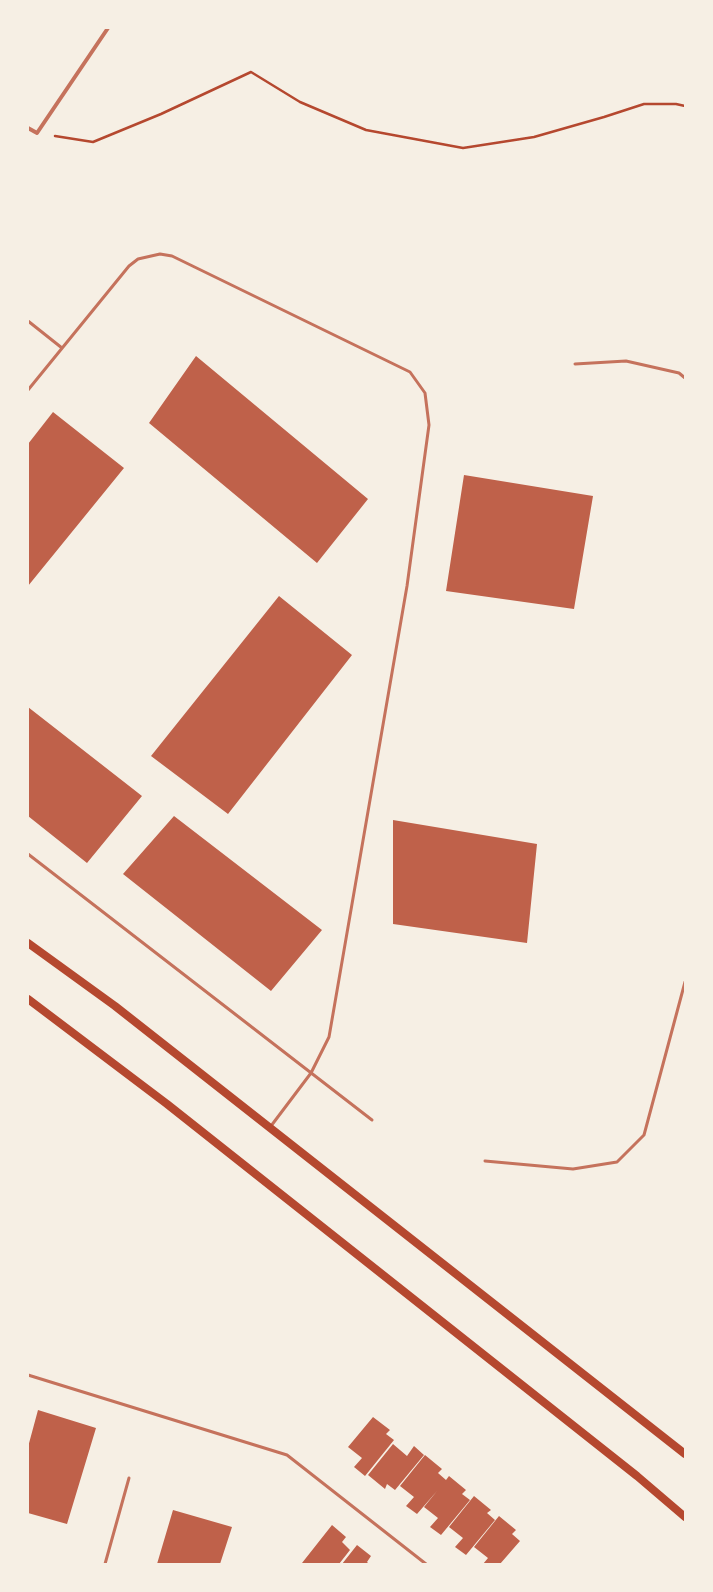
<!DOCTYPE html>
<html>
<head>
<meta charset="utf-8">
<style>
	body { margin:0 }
	#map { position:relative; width:713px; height:1592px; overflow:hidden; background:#f6efe4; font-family:"DM Sans",sans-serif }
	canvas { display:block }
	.frame { position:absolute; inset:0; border:29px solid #f6efe4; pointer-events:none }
</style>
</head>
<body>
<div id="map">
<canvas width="713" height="1592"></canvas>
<div class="frame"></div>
</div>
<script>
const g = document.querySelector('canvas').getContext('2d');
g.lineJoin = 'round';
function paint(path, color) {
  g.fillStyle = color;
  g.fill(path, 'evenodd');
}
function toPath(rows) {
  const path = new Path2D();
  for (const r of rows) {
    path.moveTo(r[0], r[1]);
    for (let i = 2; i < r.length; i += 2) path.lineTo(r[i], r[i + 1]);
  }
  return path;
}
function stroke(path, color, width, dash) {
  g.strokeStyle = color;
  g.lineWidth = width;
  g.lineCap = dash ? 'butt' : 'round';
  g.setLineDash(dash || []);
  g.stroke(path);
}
paint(toPath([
	[196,356,368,499,317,563,149,423],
	[53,412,124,468,28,586,28,444],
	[464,475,593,496,574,609,446,591],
	[279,596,352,655,228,814,151,756],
	[28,707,142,796,87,863,28,816],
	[174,816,322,930,271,991,123,874],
	[393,820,537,844,527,943,393,924],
	[38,1410,96,1428,67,1524,28,1513,28,1447],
	[373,1417,390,1430,386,1434,394,1440,365,1476,354,1467,362,1458,348,1447],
	[393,1444,407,1456,414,1446,424,1455,395,1490,387,1484,385,1489,368,1475],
	[425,1455,442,1469,438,1473,446,1480,449,1476,466,1490,462,1494,470,1500,441,1535,430,1527,438,1518,424,1507,437,1491,417,1514,406,1506,414,1497,400,1486],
	[474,1496,491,1510,487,1513,495,1520,466,1555,455,1547,463,1538,449,1527],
	[173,1510,232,1527,220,1564,157,1564],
	[499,1516,516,1530,512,1534,520,1541,500,1564,483,1564,488,1558,474,1547],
	[332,1525,346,1537,342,1542,350,1550,339,1564,304,1564,302,1563],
	[357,1545,371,1556,367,1562,369,1564,342,1564]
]), '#bf614a');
stroke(toPath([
	[55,136,93,142,161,114,251,72,300,102,366,130,463,148,534,137,604,117,644,104,676,104,685,106]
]), '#b5482f', 2.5);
stroke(toPath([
	[28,321,62,348],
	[575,364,626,361,679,373,685,378],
	[28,390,129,266,138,259,160,254,172,256,410,372,425,393,429,425,407,586,329,1037,311,1073,271,1126],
	[28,854,372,1120],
	[485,1161,573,1169,617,1162,644,1135,685,982],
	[28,1375,287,1455,426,1564],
	[105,1564,129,1478]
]), '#c5725c', 3);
stroke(toPath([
	[28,128,37,133,108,28]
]), '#c5725c', 4);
stroke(toPath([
	[28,943,115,1006,685,1454],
	[28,999,167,1104,637,1476,685,1517]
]), '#b5482f', 8);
</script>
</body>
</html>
